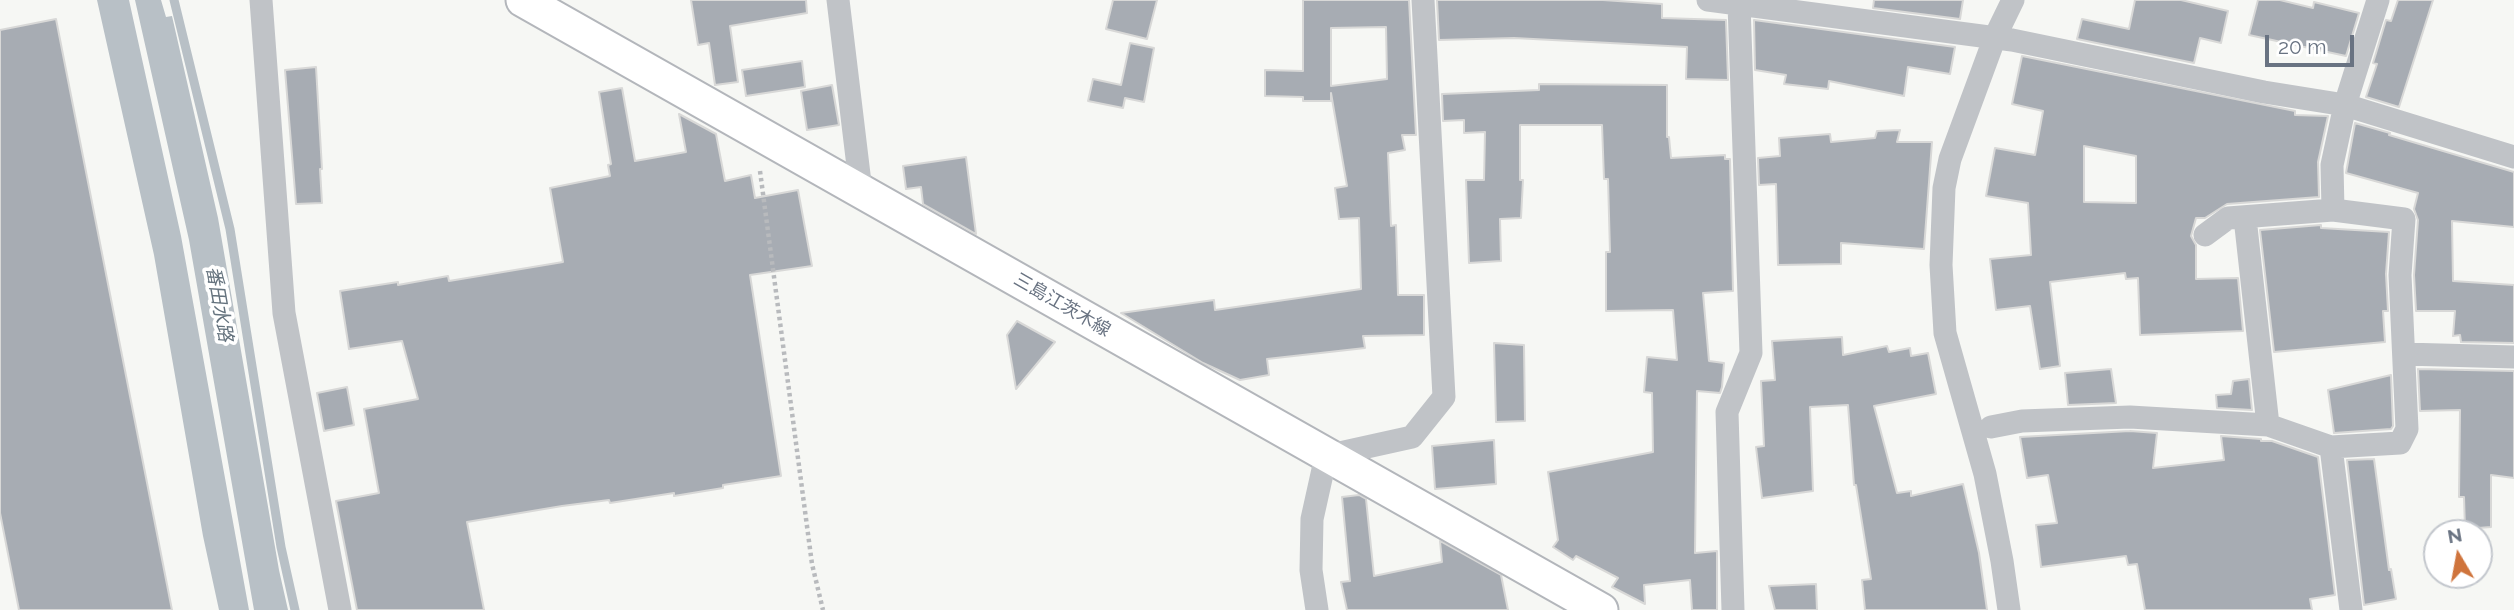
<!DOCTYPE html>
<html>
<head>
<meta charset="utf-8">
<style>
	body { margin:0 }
	#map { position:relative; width:2514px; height:610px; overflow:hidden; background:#f6f7f4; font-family:Raleway,sans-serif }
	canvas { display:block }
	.north { position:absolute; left:2423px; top:519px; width:70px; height:70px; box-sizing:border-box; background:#fff; border:2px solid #c3c7cd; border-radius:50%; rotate:350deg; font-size:19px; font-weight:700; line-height:28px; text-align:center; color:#697382 }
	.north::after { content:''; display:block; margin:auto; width:24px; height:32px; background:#cf743c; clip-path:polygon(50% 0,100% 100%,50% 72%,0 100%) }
	.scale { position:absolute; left:2265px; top:35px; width:89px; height:32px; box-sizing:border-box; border:4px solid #697382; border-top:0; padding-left:9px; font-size:21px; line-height:24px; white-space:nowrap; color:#697382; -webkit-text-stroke:5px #fff; paint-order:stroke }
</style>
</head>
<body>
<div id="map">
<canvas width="2514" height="610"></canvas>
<div class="north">N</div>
<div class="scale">20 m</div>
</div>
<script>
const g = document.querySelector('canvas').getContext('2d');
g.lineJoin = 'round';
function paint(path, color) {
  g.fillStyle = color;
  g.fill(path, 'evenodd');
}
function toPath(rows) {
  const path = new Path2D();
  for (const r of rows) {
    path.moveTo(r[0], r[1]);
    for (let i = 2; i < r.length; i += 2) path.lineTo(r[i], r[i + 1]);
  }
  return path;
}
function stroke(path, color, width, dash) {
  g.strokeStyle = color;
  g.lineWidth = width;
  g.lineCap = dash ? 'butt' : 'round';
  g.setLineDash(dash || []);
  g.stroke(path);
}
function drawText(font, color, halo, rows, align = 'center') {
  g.font = font + ' Raleway,"Noto Sans JP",sans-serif';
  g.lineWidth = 7;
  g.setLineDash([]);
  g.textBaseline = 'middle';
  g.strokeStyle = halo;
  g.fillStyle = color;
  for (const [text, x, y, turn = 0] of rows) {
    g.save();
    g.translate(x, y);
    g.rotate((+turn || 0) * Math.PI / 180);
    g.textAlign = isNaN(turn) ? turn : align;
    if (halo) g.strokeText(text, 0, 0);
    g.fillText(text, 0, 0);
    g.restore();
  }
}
paint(toPath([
	[97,0,129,0,181,236,249,610,219,610,203,536,154,255],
	[135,0,161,0,166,17,172,16,218,218,279,570,288,610,254,610,189,240]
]), '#b8c0c6');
stroke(toPath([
	[174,0,230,229,281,547,295,610]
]), '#b8c0c6', 9);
const building = toPath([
	[691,0,806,0,807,13,730,26,738,82,715,85,709,43,698,45,691,0],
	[1113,0,1157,0,1147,39,1106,29,1113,0],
	[1303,0,1409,0,1416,135,1402,135,1405,150,1388,153,1391,226,1396,225,1398,295,1424,295,1424,335,1363,336,1365,348,1267,359,1269,375,1240,380,1203,363,1121,313,1214,300,1215,310,1361,289,1359,218,1339,219,1335,188,1347,186,1331,93,1331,101,1303,101,1303,97,1265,96,1265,70,1303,71,1303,0],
	[1386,27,1387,79,1331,86,1331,28,1386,27],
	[1437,0,1603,0,1662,4,1662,18,1726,20,1728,80,1686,79,1687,47,1514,38,1439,40,1437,0],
	[1874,0,1963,0,1960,19,1873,8,1874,0],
	[2135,0,2181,0,2228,11,2221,43,2200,38,2194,63,2077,39,2082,19,2129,29,2135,0],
	[2258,0,2280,0,2313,8,2314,2,2359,13,2346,56,2249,35,2258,0],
	[2398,0,2433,0,2399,107,2366,97,2377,64,2373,63,2386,20,2391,21,2398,0],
	[56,19,172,610,19,610,0,513,0,30,56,19],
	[1754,20,1955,47,1950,74,1908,67,1904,96,1829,81,1828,89,1784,84,1786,75,1755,70,1754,20],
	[1130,43,1154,48,1144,102,1125,98,1123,108,1088,101,1093,79,1121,85,1130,43],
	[2022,56,2295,111,2295,115,2328,116,2318,162,2319,197,2227,204,2205,218,2196,218,2191,236,2196,245,2196,279,2238,278,2243,331,2140,335,2138,278,2126,279,2125,273,2050,282,2060,366,2040,369,2030,306,1996,310,1990,259,2031,255,2028,203,1986,196,1995,148,2035,155,2043,111,2012,104,2022,56],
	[2084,146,2136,156,2136,203,2084,202,2084,146],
	[802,61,805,87,746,96,742,70,802,61],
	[316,67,322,169,320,169,322,203,296,204,285,70,316,67],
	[1539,84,1667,85,1667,137,1669,137,1671,158,1725,155,1725,159,1730,159,1733,291,1703,293,1709,361,1724,363,1722,387,1720,393,1697,391,1695,553,1717,551,1717,610,1692,610,1690,580,1644,585,1645,604,1612,587,1618,578,1576,556,1573,560,1553,547,1558,540,1548,472,1653,452,1652,393,1644,392,1647,357,1677,360,1673,310,1606,311,1606,252,1610,252,1608,179,1604,179,1602,125,1520,125,1520,180,1523,180,1521,218,1500,219,1501,261,1469,263,1466,180,1484,180,1485,132,1464,133,1464,120,1443,121,1442,94,1539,90,1539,84],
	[832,85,839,125,807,130,801,91,832,85],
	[622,88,635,161,686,152,679,114,716,134,725,181,751,175,755,198,798,190,812,266,750,275,781,476,723,485,723,488,674,496,674,493,610,503,609,500,562,506,467,522,484,610,357,610,336,501,379,493,364,409,418,399,402,341,349,349,340,291,398,282,398,285,448,276,449,281,563,262,550,188,610,176,608,165,611,164,599,92,622,88],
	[2355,123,2390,133,2389,135,2514,172,2514,227,2452,221,2453,281,2514,285,2514,343,2461,342,2460,335,2453,336,2455,311,2416,311,2414,275,2418,220,2414,209,2418,193,2346,173,2355,123],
	[1900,130,1897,142,1932,142,1924,249,1841,243,1841,264,1778,265,1776,184,1759,185,1758,158,1780,156,1779,138,1830,134,1831,142,1875,138,1877,131,1900,130],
	[966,157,976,234,923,204,921,187,906,189,903,166,966,157],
	[2321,225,2321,228,2389,232,2386,274,2388,311,2383,311,2385,342,2274,352,2260,230,2321,225],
	[1017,321,1055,342,1016,389,1007,335,1017,321],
	[1842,337,1843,355,1887,346,1889,352,1910,348,1911,356,1928,353,1936,394,1874,406,1897,493,1911,491,1911,496,1963,484,1979,553,1987,610,1865,610,1862,580,1871,579,1856,485,1854,485,1848,405,1810,407,1813,491,1762,498,1756,447,1764,446,1761,381,1775,380,1772,341,1842,337],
	[1494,343,1524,345,1525,421,1496,422,1494,343],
	[2111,369,2116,403,2068,405,2065,373,2111,369],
	[2418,369,2514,371,2514,478,2491,475,2491,527,2465,529,2464,497,2459,497,2460,410,2420,411,2418,369],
	[2391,375,2393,426,2391,429,2334,433,2328,390,2391,375],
	[2249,379,2252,410,2217,408,2216,395,2231,394,2233,381,2249,379],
	[347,387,354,425,324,431,317,393,347,387],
	[2130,431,2157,433,2153,468,2224,460,2221,436,2261,439,2261,441,2272,441,2318,457,2335,595,2310,599,2312,610,2145,610,2137,564,2128,565,2126,556,2041,567,2036,525,2057,523,2048,475,2027,478,2020,437,2130,431],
	[1494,440,1496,484,1435,489,1432,446,1494,440],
	[2374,459,2389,570,2391,569,2396,599,2364,605,2347,460,2374,459],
	[1359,495,1366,499,1374,576,1442,562,1440,541,1501,575,1508,610,1347,610,1341,582,1350,581,1342,497,1359,495],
	[1816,584,1817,610,1775,610,1769,586,1816,584]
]);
paint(building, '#a7acb3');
stroke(building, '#d8d8d7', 2);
const secondary = toPath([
	[523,0,1601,610]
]);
stroke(secondary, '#b3b6bb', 37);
stroke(toPath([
	[760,171,812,564,823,610]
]), '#b8babd', 4.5, [3.5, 3.5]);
stroke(toPath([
	[261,0,284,313,340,610],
	[838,0,861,191],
	[1708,0,2012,40,2264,92,2345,105,2514,157],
	[2333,210,2332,165,2345,105,2378,0],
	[2245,218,2268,425],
	[2404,354,2514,357],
	[1991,427,2022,421,2130,417,2268,425,2331,447,2400,443,2407,429,2400,275,2404,219,2333,210,2228,218,2205,235],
	[2331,447,2351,610],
	[1317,610,1311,570,1312,519,1326,456,1412,437,1444,397,1423,0],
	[1733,610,1727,412,1751,353,1739,4],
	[2009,610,2002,561,1985,474,1945,333,1941,265,1944,188,1950,159,1995,37,2013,0]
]), '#c0c3c7', 23);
stroke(secondary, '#fff', 33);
drawText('18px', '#697382', '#fff', [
	["三島江茨木線",1062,305,30]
]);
drawText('italic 19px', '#65737e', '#fff', [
	["番田水路",219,304,80]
]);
</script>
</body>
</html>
